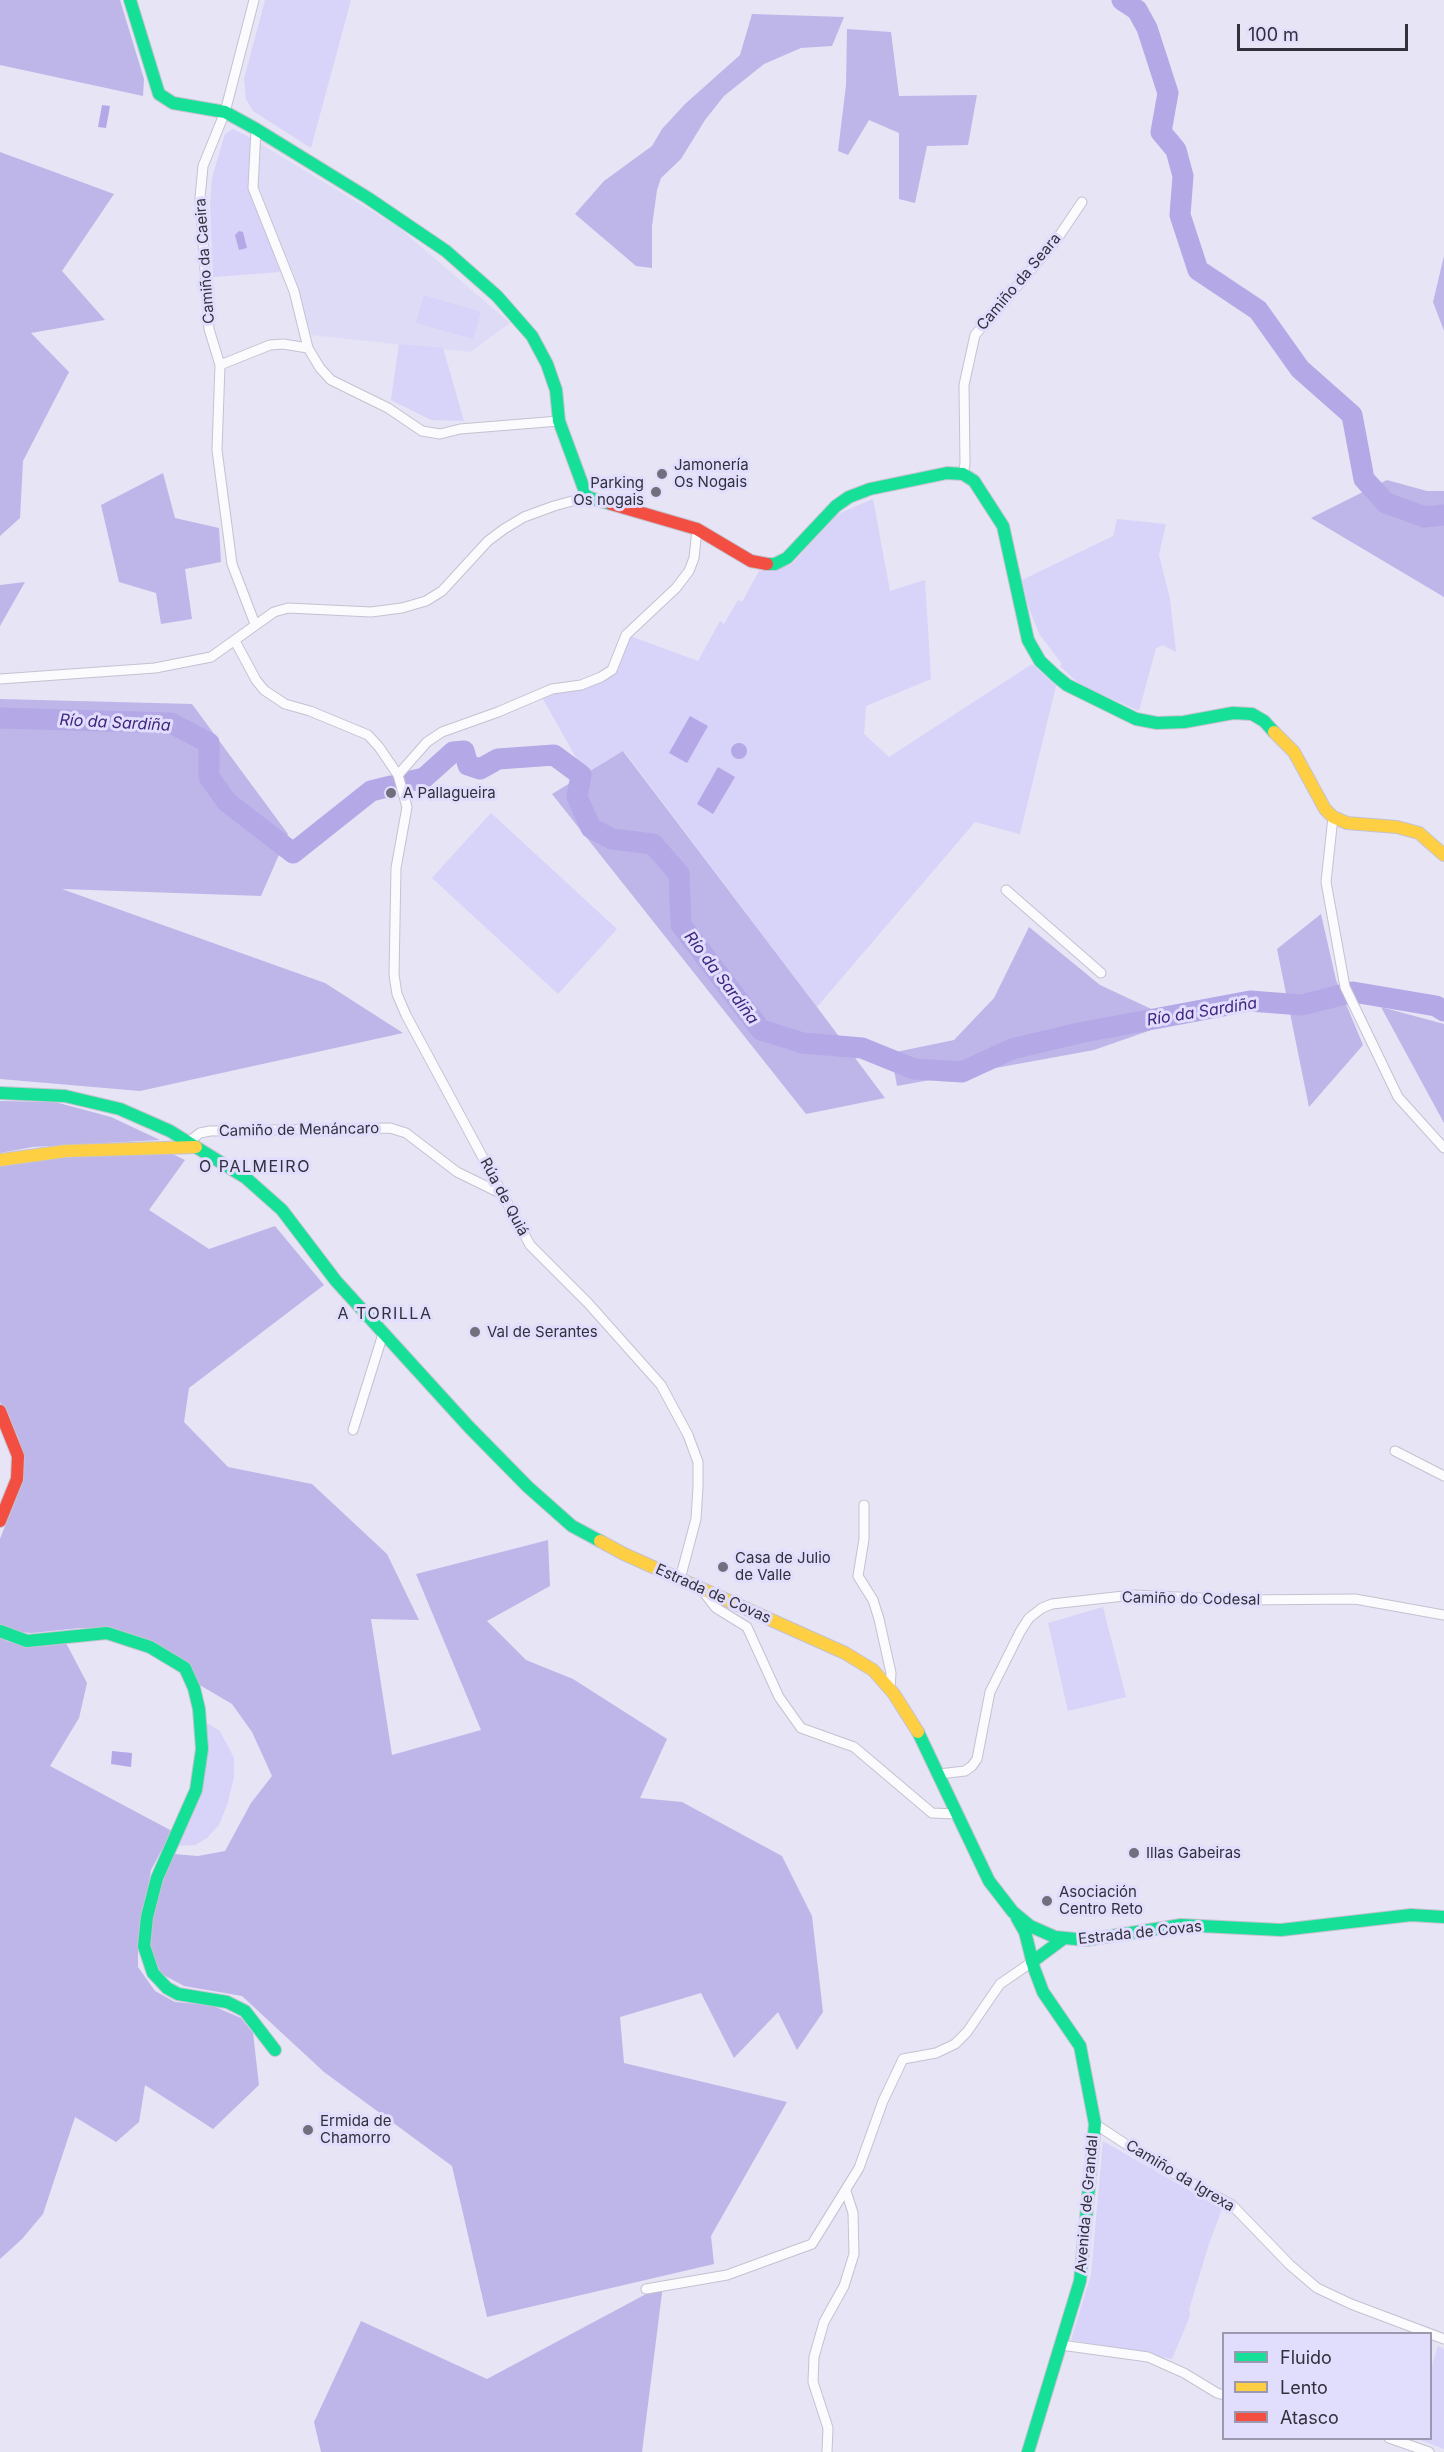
<!DOCTYPE html>
<html>
<head>
<meta charset="utf-8">
<style>
	body { margin:0 }
	#map { position:relative; width:1444px; height:2452px; overflow:hidden; background:#e6e4f5; font-family:Inter,sans-serif }
	canvas { display:block }
	.legend { position:absolute; left:1222px; top:2332px; width:210px; height:108px; box-sizing:border-box; background:#e1ddfc; border:2px solid #9b98af; margin:0; padding:8px 10px; list-style:none; font-size:18px; color:#32303c }
	.legend li { display:flex; align-items:center; gap:12px; height:30px }
	.legend b { width:30px; border:2px solid #9b98af }
	.scale { position:absolute; left:1237px; top:24px; width:171px; height:27px; box-sizing:border-box; border:3px solid #32303c; border-top:0; padding-left:8px; font-size:18px; line-height:21px; white-space:nowrap; color:#32303c; -webkit-text-stroke:4px #e1ddfc; paint-order:stroke }
</style>
</head>
<body>
<div id="map">
<canvas width="1444" height="2452"></canvas>
<ul class="legend">
<li><b style="height:8px;background:#16e098"></b>Fluido</li>
<li><b style="height:8px;background:#ffcf43"></b>Lento</li>
<li><b style="height:8px;background:#f24e42"></b>Atasco</li>
</ul>
<div class="scale">100 m</div>
</div>
<script>
const g = document.querySelector('canvas').getContext('2d');
g.lineJoin = 'round';
function paint(path, color) {
  g.fillStyle = color;
  g.fill(path, 'evenodd');
}
function toPath(rows) {
  const path = new Path2D();
  for (const r of rows) {
    if (r.length === 3) {
      path.moveTo(r[0] + r[2], r[1]);
      path.arc(r[0], r[1], r[2], 0, 2 * Math.PI);
      continue;
    }
    path.moveTo(r[0], r[1]);
    for (let i = 2; i < r.length; i += 2) path.lineTo(r[i], r[i + 1]);
  }
  return path;
}
function stroke(path, color, width, dash) {
  g.strokeStyle = color;
  g.lineWidth = width;
  g.lineCap = dash ? 'butt' : 'round';
  g.setLineDash(dash || []);
  g.stroke(path);
}
function drawText(font, color, halo, rows, align = 'center') {
  g.font = font + ' Inter,sans-serif';
  g.lineWidth = 6;
  g.setLineDash([]);
  g.textBaseline = 'middle';
  g.strokeStyle = halo;
  g.fillStyle = color;
  for (const [text, x, y, turn = 0] of rows) {
    g.save();
    g.translate(x, y);
    g.rotate((+turn || 0) * Math.PI / 180);
    g.textAlign = isNaN(turn) ? turn : align;
    if (halo) g.strokeText(text, 0, 0);
    g.fillText(text, 0, 0);
    g.restore();
  }
}
paint(toPath([
	[259,143,398,227,510,323,470,352,311,335,294,275,258,190]
]), '#dedbf7');
paint(toPath([
	[265,0,351,0,311,148,253,111,246,99,244,79],
	[233,129,251,138,250,189,280,272,213,277,210,203,212,178,225,134],
	[424,295,481,312,473,339,416,323],
	[399,344,443,348,464,421,431,420,391,400],
	[873,499,890,591,925,580,931,679,866,706,864,734,889,757,1032,664,1056,686,1020,834,975,822,817,1007,624,751,585,774,542,697,597,684,618,667,630,636,698,661,720,621,724,624,738,600,742,602,759,571,791,565,838,514],
	[1117,519,1166,524,1159,555,1170,599,1176,652,1163,645,1156,648,1139,711,1088,688,1076,681,1060,666,1062,664,1040,635,1029,609,1022,580,1113,536],
	[491,813,617,929,558,994,432,878],
	[1103,1607,1126,1697,1068,1711,1048,1623],
	[204,1721,220,1731,234,1758,234,1777,227,1805,219,1825,207,1838,195,1845,175,1846,191,1813],
	[1103,2141,1222,2209,1209,2244,1189,2309,1190,2316,1172,2359,1071,2340,1091,2275],
	[1438,2346,1444,2349,1444,2449,1418,2439,1430,2438,1431,2368]
]), '#d8d3f9');
paint(toPath([
	[0,0,120,0,144,79,143,96,0,65],
	[752,14,844,17,832,46,801,48,764,64,724,96,705,120,681,159,661,178,657,190,652,226,652,268,636,266,575,214,604,181,652,146,662,129,685,104,740,55],
	[847,29,891,32,899,96,977,95,968,145,927,146,915,203,899,199,899,133,869,120,848,155,838,151,846,85],
	[0,152,114,194,62,271,105,320,31,333,69,372,23,461,20,518,0,536],
	[1444,256,1444,331,1433,302],
	[163,473,175,518,219,528,221,562,185,569,192,619,161,624,156,593,119,582,101,505],
	[1387,480,1427,491,1444,491,1444,597,1311,518],
	[25,582,0,626,0,585],
	[0,699,192,704,288,834,261,896,62,889,325,983,403,1033,140,1091,0,1079],
	[623,751,817,1007,885,1098,806,1114,552,794],
	[1321,914,1336,980,1363,1045,1309,1107,1277,949],
	[1029,927,1100,985,1177,1021,1094,1050,897,1086,891,1053,954,1040,994,998],
	[1381,1007,1444,1024,1444,1123],
	[0,1101,55,1102,111,1117,160,1140,33,1147,0,1153],
	[166,1151,185,1160,149,1210,209,1249,275,1226,324,1285,189,1388,184,1422,228,1467,312,1484,387,1554,419,1620,371,1619,392,1755,481,1730,416,1574,548,1540,550,1586,487,1621,526,1660,573,1679,667,1739,640,1798,682,1802,782,1856,812,1916,823,2012,797,2050,778,2012,734,2058,701,1993,620,2017,624,2063,787,2102,711,2236,714,2264,487,2317,452,2166,324,2072,242,1996,184,1986,160,1973,149,1940,157,1893,174,1854,198,1856,225,1851,251,1803,272,1776,252,1732,232,1704,198,1684,149,1641,113,1628,80,1628,32,1633,14,1632,0,1625,0,1539,20,1487,23,1461,18,1437,0,1402,0,1165,92,1154],
	[0,1636,6,1641,27,1646,66,1643,87,1683,79,1718,50,1766,172,1831,151,1870,138,1945,138,1967,155,1991,175,2002,211,2005,241,2018,253,2033,259,2085,213,2129,145,2085,139,2122,116,2142,75,2117,43,2214,22,2239,0,2259],
	[663,2285,642,2452,321,2452,314,2422,361,2321,487,2379]
]), '#beb6e9');
paint(toPath([
	[102,105,110,106,106,128,98,127],
	[239,231,243,232,247,248,239,250,235,235],
	[690,716,708,726,687,763,669,753],
	[739,751,8],
	[718,767,735,777,713,814,697,804],
	[112,1751,132,1753,131,1767,111,1764]
]), '#b4a8e6');
stroke(toPath([
	[1122,0,1137,10,1147,28,1168,93,1161,132,1176,150,1183,176,1180,215,1198,270,1258,310,1300,369,1352,415,1364,479,1386,503,1425,517,1444,515],
	[0,718,171,723,209,743,209,777,227,802,293,853,371,791,391,786],
	[411,781,424,778,453,752,464,751,468,765,480,769,498,759,554,755,581,775,577,797,591,828,612,839,653,844,679,874,681,925,761,1030,803,1043,862,1048,914,1069,962,1072,1012,1049,1079,1033,1250,1001,1302,1005,1353,992,1436,1006,1444,1011]
]), '#b4a8e6', 21);
const street = toPath([
	[254,0,225,112,203,166,200,198,209,329,220,365,217,450,232,564,255,624],
	[256,129,253,188,294,291,308,348,320,368,331,380,388,408,422,431,440,434,460,429,559,421],
	[220,365,270,345,283,344,308,348],
	[963,474,965,464,964,385,975,335,1055,242,1082,202],
	[235,641,256,680,264,690,285,704,310,711,368,735,379,747,398,775,407,807,396,868,394,975,397,994,406,1015,530,1245,588,1303,661,1385,688,1435,698,1462,698,1487,696,1519,680,1579],
	[0,679,155,668,211,657,274,612,288,608,371,612,402,608,426,601,442,591,488,541,504,529,524,517,554,506,587,497],
	[398,775,427,742,442,732,498,712,552,689,581,685,601,677,612,670,626,635,676,588,689,571,694,558,697,529],
	[1333,817,1326,882,1345,987,1398,1097,1444,1148],
	[1006,890,1101,973],
	[188,1142,200,1133,210,1131,390,1128,406,1133,457,1172,502,1194],
	[353,1430,383,1334],
	[1395,1451,1444,1476],
	[864,1505,864,1539,858,1576,873,1600,879,1619,891,1673,890,1688],
	[702,1590,716,1608,747,1627,779,1697,801,1728,854,1747,932,1813,956,1814],
	[939,1774,965,1771,972,1766,977,1759,990,1692,1020,1632,1029,1618,1042,1608,1052,1604,1133,1595,1243,1600,1355,1599,1444,1615],
	[1095,2124,1156,2164,1231,2204,1290,2265,1317,2288,1351,2304,1444,2339],
	[646,2289,727,2275,812,2244,859,2168,883,2101,903,2059,936,2053,955,2044,967,2032,1000,1984,1032,1962],
	[1061,2345,1148,2357,1184,2373,1217,2393,1224,2395],
	[1389,2438,1429,2452],
	[827,2452,828,2428,813,2382,814,2357,824,2322,844,2286,854,2254,853,2213,846,2191]
]);
const fast = toPath([
	[130,0,159,94,173,103,225,112,256,129,368,198,446,251,497,296,532,336,547,364,556,390,559,421,587,497,611,504],
	[767,564,775,564,787,558,836,506,849,497,870,489,947,473,963,474,974,481,1003,526,1028,640,1040,661,1056,676,1067,685,1136,719,1157,723,1184,722,1233,713,1252,714,1264,721,1274,732],
	[0,1093,65,1096,120,1109,170,1131,246,1178,282,1210,336,1281,469,1427,528,1487,572,1526,600,1541],
	[0,1631,27,1641,107,1633,150,1647,185,1668,194,1688,199,1709,202,1749,196,1790,157,1878,147,1917,144,1946,153,1973,167,1988,178,1994,227,2002,245,2011,275,2050],
	[918,1732,989,1881,1013,1912,1030,1926,1055,1937,1086,1940,1181,1925,1281,1930,1411,1915,1444,1917],
	[1017,1918,1025,1932,1034,1968,1043,1992,1080,2046,1095,2124,1080,2281,1028,2452],
	[1032,1962,1063,1939]
]);
const slow = toPath([
	[1274,732,1294,752,1325,809,1333,817,1347,823,1397,827,1419,833,1444,855],
	[0,1160,66,1151,196,1147],
	[600,1541,624,1554,845,1653,873,1670,894,1694,918,1732]
]);
const jam = toPath([
	[611,504,697,529,751,561,767,564],
	[0,1411,18,1456,17,1479,0,1521]
]);
stroke(street, '#c4c2d0', 11);
stroke(fast, '#c4c2d0', 14);
stroke(slow, '#c4c2d0', 14);
stroke(jam, '#c4c2d0', 14);
stroke(street, '#fbfbfe', 9);
stroke(fast, '#16e098', 12);
stroke(slow, '#ffcf43', 12);
stroke(jam, '#f24e42', 12);
for (const [x, y, r, color] of [
	[662,474,6,"#716f7d"],
	[656,492,6,"#716f7d"],
	[391,793,6,"#716f7d"],
	[475,1332,6,"#716f7d"],
	[723,1567,6,"#716f7d"],
	[1134,1853,6,"#716f7d"],
	[1047,1901,6,"#716f7d"],
	[308,2130,6,"#716f7d"]
]) {
  const dot = new Path2D();
  dot.arc(x, y, r, 0, 2 * Math.PI);
  g.fillStyle = color;
  g.fill(dot);
  stroke(dot, '#e1ddfc', 2);
}
drawText('15px', '#32303c', '#e1ddfc', [
	["Camiño da Caeira",205,261,-94],
	["Camiño da Seara",1019,282,-50],
	["Camiño de Menáncaro",299,1130,-1],
	["Rúa de Quiá",504,1197,62],
	["Estrada de Covas",713,1594,24],
	["Camiño do Codesal",1191,1599,1],
	["Estrada de Covas",1140,1933,-6],
	["Camiño da Igrexa",1180,2176,31],
	["Avenida de Grandal",1087,2204,-85]
]);
drawText('15px', '#32303c', '#e1ddfc', [
	["Jamonería",674,465],
	["Os Nogais",674,482],
	["Parking",644,483,"right"],
	["Os nogais",644,500,"right"],
	["A Pallagueira",403,793],
	["Val de Serantes",487,1332],
	["Casa de Julio",735,1558],
	["de Valle",735,1575],
	["Illas Gabeiras",1146,1853],
	["Asociación",1059,1892],
	["Centro Reto",1059,1909],
	["Ermida de",320,2121],
	["Chamorro",320,2138]
], 'left');
drawText('italic 16px', '#40247f', '#e1ddfc', [
	["Río da Sardiña",115,723,3],
	["Río da Sardiña",721,978,53],
	["Río da Sardiña",1202,1012,-9]
]);
g.letterSpacing = '1.5px';
drawText('16px', '#32303c', '#e1ddfc', [
	["O PALMEIRO",255,1167],
	["A TORILLA",385,1314]
]);
g.letterSpacing = '0px';
</script>
</body>
</html>
